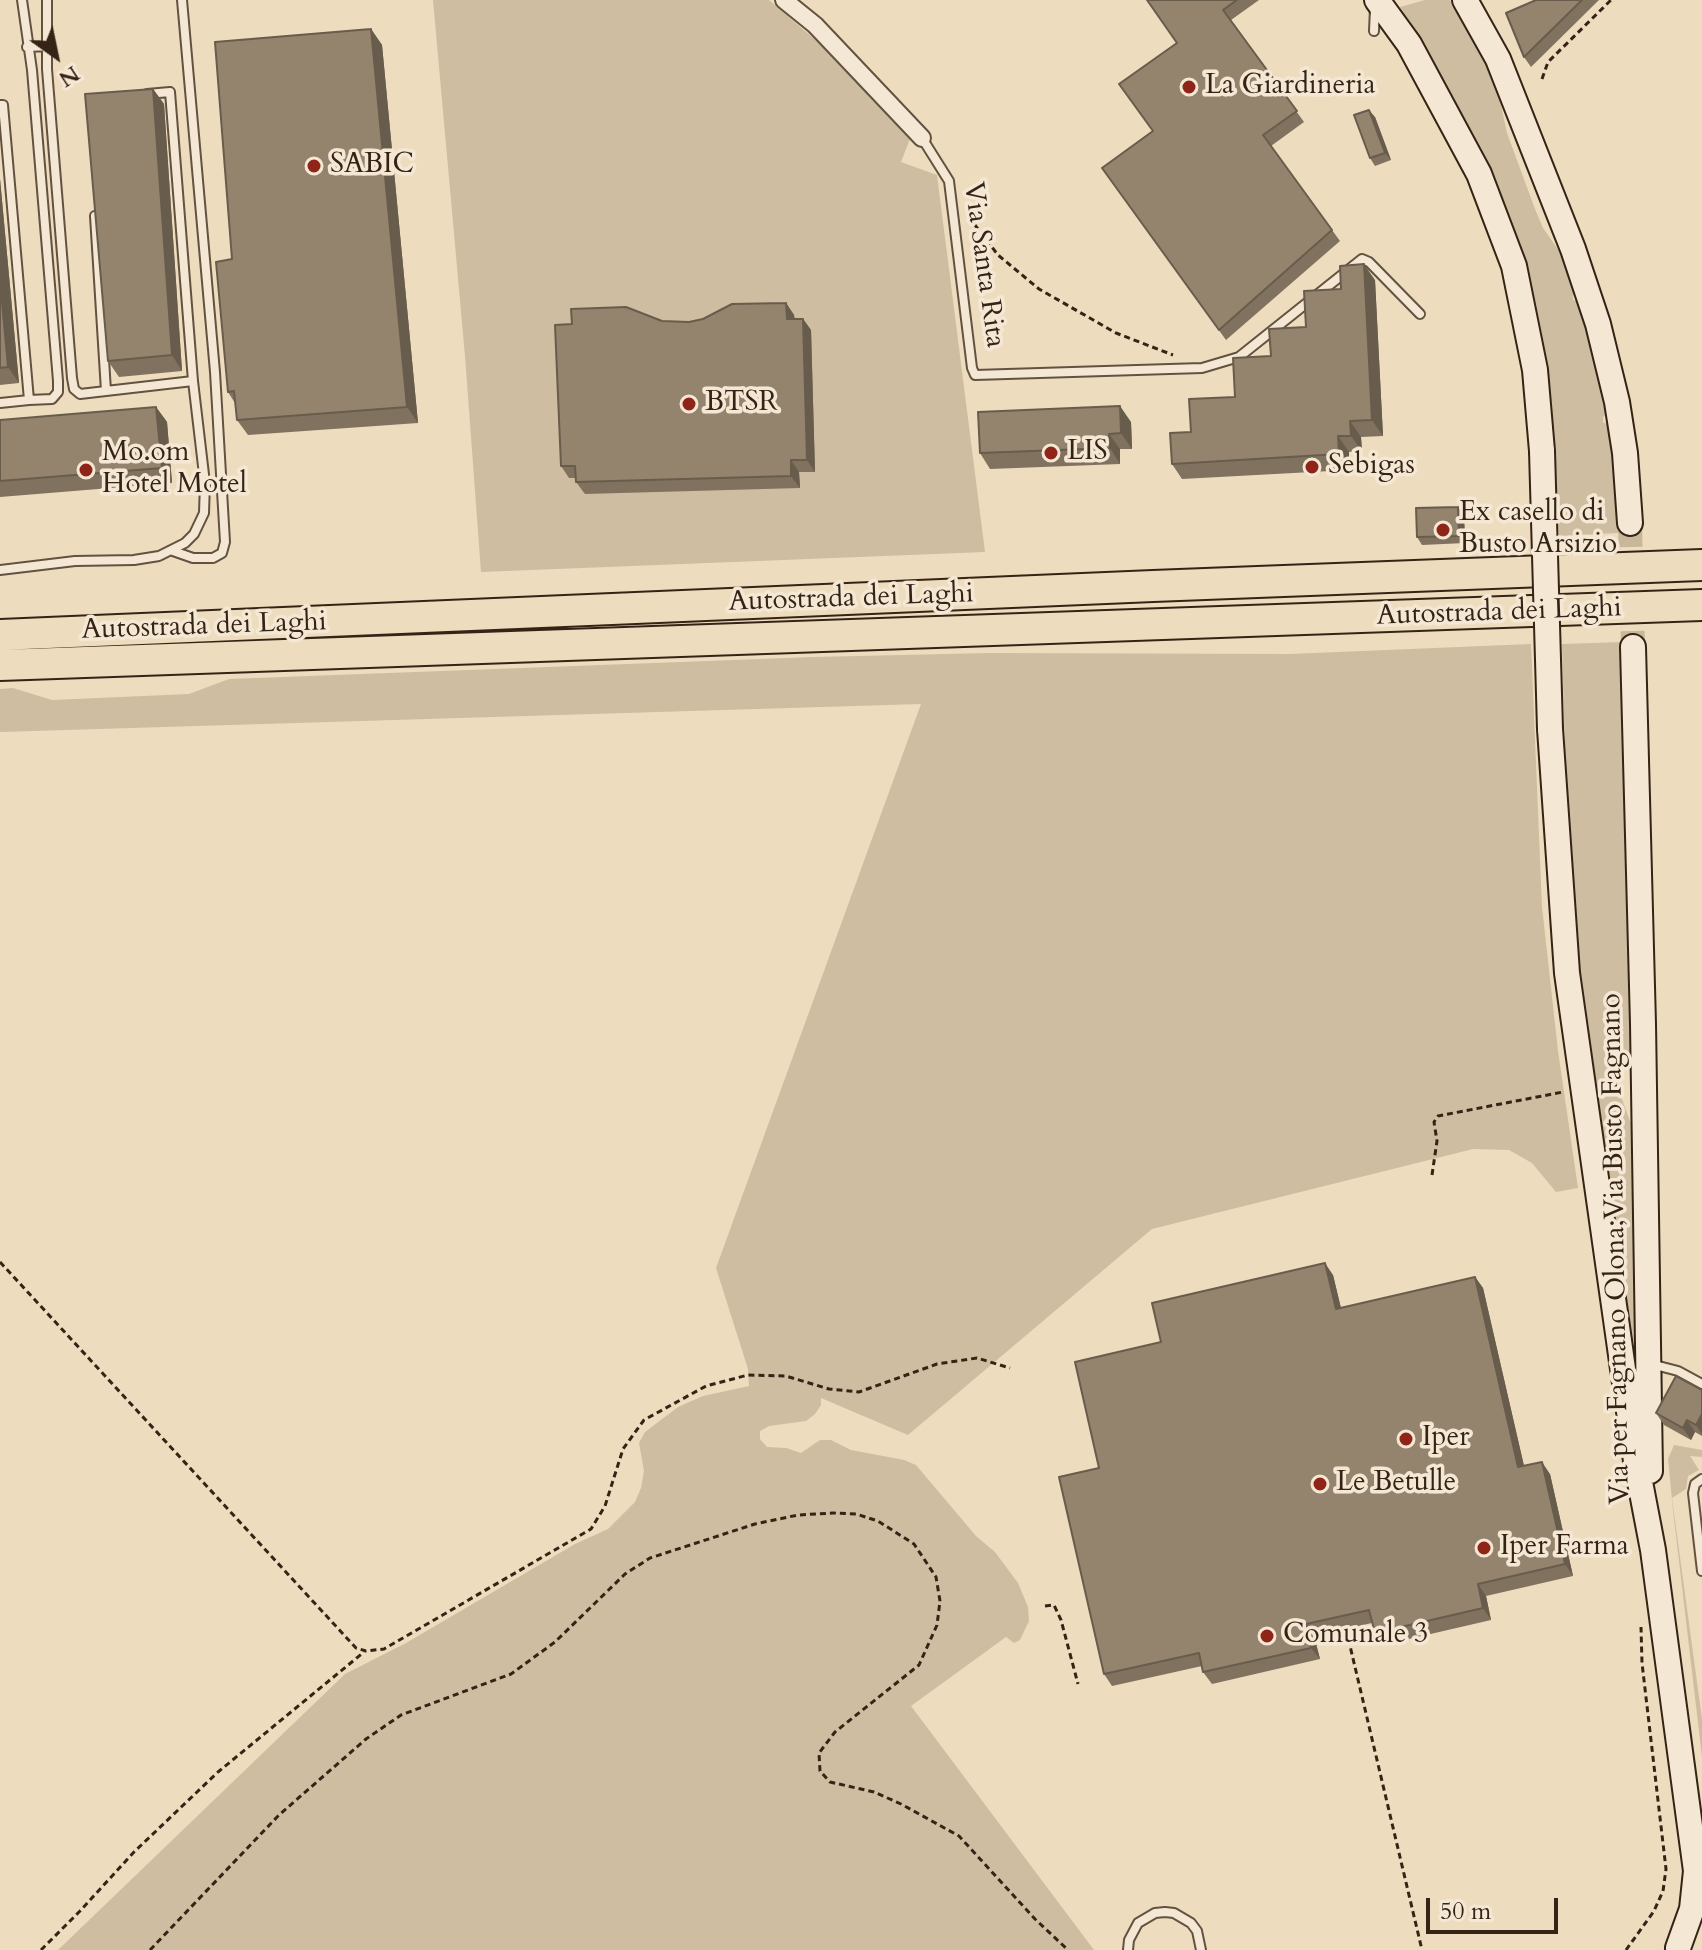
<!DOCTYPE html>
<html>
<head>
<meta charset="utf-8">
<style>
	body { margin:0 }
	#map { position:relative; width:1702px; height:1950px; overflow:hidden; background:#eedcbe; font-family:Cardo,serif }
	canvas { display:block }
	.north { position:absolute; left:16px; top:16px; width:80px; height:80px; -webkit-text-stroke:6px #f4e8d5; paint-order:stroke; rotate:147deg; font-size:22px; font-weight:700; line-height:32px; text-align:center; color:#352416 }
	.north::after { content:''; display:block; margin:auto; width:28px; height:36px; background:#352416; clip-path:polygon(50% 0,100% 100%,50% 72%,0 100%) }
	.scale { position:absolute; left:1426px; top:1898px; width:132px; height:36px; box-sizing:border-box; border:4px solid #352416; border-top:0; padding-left:10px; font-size:24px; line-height:28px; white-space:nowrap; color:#352416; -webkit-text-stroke:6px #f4e8d5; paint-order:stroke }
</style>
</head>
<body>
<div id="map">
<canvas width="1702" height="1950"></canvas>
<div class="north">N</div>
<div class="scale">50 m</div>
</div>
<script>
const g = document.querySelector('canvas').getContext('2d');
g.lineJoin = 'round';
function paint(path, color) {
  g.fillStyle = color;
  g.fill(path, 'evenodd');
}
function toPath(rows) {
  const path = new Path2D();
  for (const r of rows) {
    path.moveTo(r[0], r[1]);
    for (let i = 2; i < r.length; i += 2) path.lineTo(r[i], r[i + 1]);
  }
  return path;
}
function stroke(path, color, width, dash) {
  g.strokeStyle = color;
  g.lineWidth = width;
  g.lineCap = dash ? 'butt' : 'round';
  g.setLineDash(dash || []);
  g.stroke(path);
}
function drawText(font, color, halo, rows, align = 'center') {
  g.font = font + ' Cardo,serif';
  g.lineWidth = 7;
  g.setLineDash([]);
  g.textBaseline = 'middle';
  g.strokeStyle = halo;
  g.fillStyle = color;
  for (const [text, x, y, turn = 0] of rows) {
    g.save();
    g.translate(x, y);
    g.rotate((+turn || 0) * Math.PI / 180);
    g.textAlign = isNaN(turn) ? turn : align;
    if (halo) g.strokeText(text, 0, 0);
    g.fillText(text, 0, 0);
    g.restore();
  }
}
paint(toPath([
	[433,0,769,0,841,62,910,139,901,162,937,175,985,552,481,572,465,356],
	[1425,0,1450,0,1491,72,1499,96,1507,133,1535,209,1543,228,1564,258,1577,291,1573,295,1573,300,1580,302,1608,412,1603,417,1603,422,1610,426,1615,464,1618,533,1559,536,1553,425,1542,334,1535,304,1505,208,1485,160,1450,92,1400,7],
	[1623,642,1635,1041,1618,1076,1617,1086,1636,1137,1639,1368,1635,1374,1575,956,1566,794,1562,644],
	[1531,644,1542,907,1558,1051,1578,1188,1556,1192,1532,1163,1509,1150,1473,1149,1152,1229,908,1435,821,1398,821,1405,815,1414,806,1421,769,1426,760,1431,760,1439,767,1447,786,1448,801,1453,820,1440,831,1440,851,1450,904,1460,916,1465,976,1536,995,1552,1018,1583,1028,1607,1029,1621,1020,1640,1014,1643,1006,1637,911,1706,1094,1950,58,1950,345,1674,406,1643,575,1544,608,1529,635,1502,641,1488,644,1471,639,1443,645,1432,678,1407,703,1396,749,1386,748,1369,716,1268,921,704,0,732,0,689,13,688,52,700,189,694,229,679,813,657,990,653,1290,654],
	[1674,1445,1702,1450,1702,1457,1690,1456,1699,1470,1688,1476,1686,1489,1672,1498,1702,1719,1702,1757,1673,1510,1668,1459]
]), '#cfbda1');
stroke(toPath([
	[1630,523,1633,647]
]), '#c9b79c', 24, [24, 12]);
const service = toPath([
	[47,0,47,69,72,378,74,389,80,394,106,391,95,216],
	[1374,31,1375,8],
	[27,47,49,46],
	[0,105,3,105,29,400,52,399,58,392,58,381,32,70,22,0],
	[922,138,949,181,972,368,975,375,1202,368,1239,357,1362,259,1369,262,1420,314],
	[106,391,193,381],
	[0,403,29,400],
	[173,551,193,558,213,558,222,553,225,542,215,372,182,0],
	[0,570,75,561,134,560,159,556,185,543,194,534,204,513,205,483,193,381,170,92,147,94],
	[1651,1364,1678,1371,1702,1384],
	[1702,1479,1695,1484,1693,1493,1702,1571],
	[1128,1950,1129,1940,1138,1923,1155,1913,1165,1912,1174,1913,1191,1923,1197,1931,1201,1950]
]);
const minor = toPath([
	[784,0,815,25,922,138]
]);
const secondary = toPath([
	[1377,0,1409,44,1479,174,1514,266,1535,370,1542,451],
	[1465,0,1498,59,1573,249,1598,324,1617,402,1625,453,1630,523],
	[1633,647,1643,1024,1650,1471],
	[1550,729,1567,973,1636,1461,1653,1550,1696,1871,1692,1909,1678,1948]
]);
const motorway = toPath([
	[0,635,1153,586,1702,565],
	[0,665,1702,605]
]);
stroke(service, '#635240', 12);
stroke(minor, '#635240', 20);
stroke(secondary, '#352416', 28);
stroke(motorway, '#352416', 34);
stroke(toPath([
	[1542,79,1548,62,1611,0],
	[968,216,998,255,1039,289,1116,333,1173,355],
	[1602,1087,1617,1086],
	[1432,1175,1437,1141,1434,1122,1438,1116,1563,1092],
	[0,1262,356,1648,366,1651,384,1649,591,1529,605,1506,623,1449,644,1420,706,1386,748,1375,786,1376,829,1389,859,1392,937,1364,977,1358,1010,1368],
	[1045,1606,1054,1605,1061,1620,1078,1684],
	[1346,1629,1422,1950],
	[41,1950,80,1911,134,1852,218,1772,364,1652],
	[150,1950,279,1815,366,1739,401,1715,511,1674,555,1642,625,1574,650,1558,755,1524,798,1515,833,1513,856,1514,878,1521,914,1544,936,1577,940,1601,937,1625,919,1665,835,1732,819,1753,820,1771,830,1782,874,1792,901,1804,959,1836,1035,1919,1068,1950],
	[1626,1950,1654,1911,1663,1891,1666,1869,1642,1663,1641,1627]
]), '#352416', 3, [6, 4]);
stroke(service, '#f4e8d5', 8);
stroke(minor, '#f4e8d5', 16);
stroke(secondary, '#f4e8d5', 24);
stroke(motorway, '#eedcbe', 30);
const secondaryBridge = toPath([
	[1542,451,1550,729]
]);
stroke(secondaryBridge, '#352416', 28, []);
stroke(secondaryBridge, '#f4e8d5', 24);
paint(toPath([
	[1147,0,1259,0,1231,20,1304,122,1271,146,1340,241,1226,340,1102,168,1153,132,1177,43],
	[1536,0,1599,0,1531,67,1524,57],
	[371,29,382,45,418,423,248,435,237,420,235,403,228,392,232,259],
	[153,89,164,104,182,371,119,377,108,361],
	[1375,117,1391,160,1375,166,1370,158],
	[0,179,19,383,0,385],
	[1375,280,1383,436,1361,437,1362,451,1349,452,1349,470,1182,479,1172,464,1191,432,1235,397,1271,356,1306,327,1341,289],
	[786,303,794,315,795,319,803,319,811,330,815,472,799,472,800,488,585,494,576,482,576,478,569,478,561,466,689,322],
	[156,407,167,422,172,483,0,497,0,420],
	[1131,422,1132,449,1120,449,1120,464,990,469,980,453],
	[1464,514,1465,543,1422,545,1417,537],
	[1333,1275,1341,1308,1475,1277,1483,1288,1524,1466,1550,1474,1573,1576,1486,1596,1491,1620,1383,1645,1375,1633,1372,1623,1314,1636,1320,1659,1212,1684,1203,1672,1202,1666,1112,1686,1104,1674,1099,1468,1161,1342],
	[1702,1390,1702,1436,1695,1432,1691,1440,1664,1425,1656,1413]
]), '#80725e');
paint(toPath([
	[371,29,382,45,418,423,407,407],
	[153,89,164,104,182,371,172,355],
	[1369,110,1375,117,1391,160,1385,153],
	[0,179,19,383,8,367,0,280],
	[1364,264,1375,280,1383,436,1372,420],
	[786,303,794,315,795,331,787,319],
	[803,319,811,330,815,472,807,460],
	[1120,406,1131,422,1132,449,1121,433],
	[156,407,167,422,172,483,162,468],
	[1350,421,1361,437,1362,451,1351,436],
	[1109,434,1120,449,1120,464,1110,448],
	[1338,436,1349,452,1349,470,1339,454],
	[791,460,799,472,800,488,791,476],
	[1458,507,1464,514,1465,543,1459,536],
	[1325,1263,1333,1275,1344,1321,1336,1309],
	[1475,1277,1483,1288,1527,1479,1518,1467],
	[1702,1414,1702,1434,1696,1425],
	[1687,1420,1695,1432,1691,1440,1683,1428],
	[1542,1462,1550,1474,1573,1576,1565,1564],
	[1478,1584,1486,1596,1491,1620,1483,1608],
	[1306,1624,1314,1636,1320,1659,1311,1648]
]), '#685c4c');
const building = toPath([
	[1147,0,1237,0,1223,10,1297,111,1263,135,1332,230,1219,330,1102,168,1153,131,1119,84,1177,43,1147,0],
	[1536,0,1582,0,1524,57,1506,13,1536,0],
	[371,29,407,407,237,420,234,391,228,392,216,262,232,259,215,42,371,29],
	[153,89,172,355,108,361,85,94,153,89],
	[1369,110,1385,153,1370,158,1354,115,1369,110],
	[1364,264,1372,420,1350,421,1351,436,1338,436,1339,454,1172,464,1170,433,1191,432,1189,399,1235,397,1233,358,1271,356,1269,329,1306,327,1304,291,1341,289,1340,266,1364,264],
	[0,280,8,367,0,368,0,280],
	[786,303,787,319,803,319,807,460,791,460,791,476,576,482,575,466,561,466,555,325,572,324,571,309,626,307,662,321,689,322,703,319,732,304,786,303],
	[1120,406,1121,433,1109,434,1110,448,980,453,978,412,1120,406],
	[156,407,162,468,0,481,0,420,156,407],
	[1458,507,1459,536,1417,537,1416,508,1458,507],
	[1325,1263,1336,1309,1475,1277,1518,1467,1542,1462,1565,1564,1478,1584,1483,1608,1375,1633,1369,1610,1306,1624,1311,1648,1203,1672,1199,1653,1104,1674,1059,1477,1099,1468,1075,1362,1161,1342,1152,1303,1325,1263],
	[1676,1376,1702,1390,1702,1414,1696,1425,1687,1420,1683,1428,1656,1413,1676,1376]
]);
paint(building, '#95846d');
stroke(building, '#685c4c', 2);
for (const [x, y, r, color] of [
	[1189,87,8,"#8f2418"],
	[314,166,8,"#8f2418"],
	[689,404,8,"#8f2418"],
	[1051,453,8,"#8f2418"],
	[1312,467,8,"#8f2418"],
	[86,470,8,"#8f2418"],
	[1443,530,8,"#8f2418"],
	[1406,1439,8,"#8f2418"],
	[1320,1484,8,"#8f2418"],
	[1484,1548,8,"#8f2418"],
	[1267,1636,8,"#8f2418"]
]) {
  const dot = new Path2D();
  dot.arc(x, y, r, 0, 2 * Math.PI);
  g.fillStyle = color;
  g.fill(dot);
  stroke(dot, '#f4e8d5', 3);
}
drawText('28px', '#352416', '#f4e8d5', [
	["La Giardineria",1205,87],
	["SABIC",330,166],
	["BTSR",705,404],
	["LIS",1067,453],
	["Mo.om",102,454],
	["Hotel Motel",102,486],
	["Sebigas",1328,467],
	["Ex casello di",1459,514],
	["Busto Arsizio",1459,546],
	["Iper",1422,1439],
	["Le Betulle",1336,1484],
	["Iper Farma",1500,1548],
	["Comunale 3",1283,1636]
], 'left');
drawText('28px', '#352416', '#f4e8d5', [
	["Via Santa Rita",983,265,82],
	["Autostrada dei Laghi",851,599,-2],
	["Autostrada dei Laghi",1499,613,-2],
	["Autostrada dei Laghi",204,627,-2],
	["Via per Fagnano Olona;Via Busto Fagnano",1617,1249,-91]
]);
</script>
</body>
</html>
